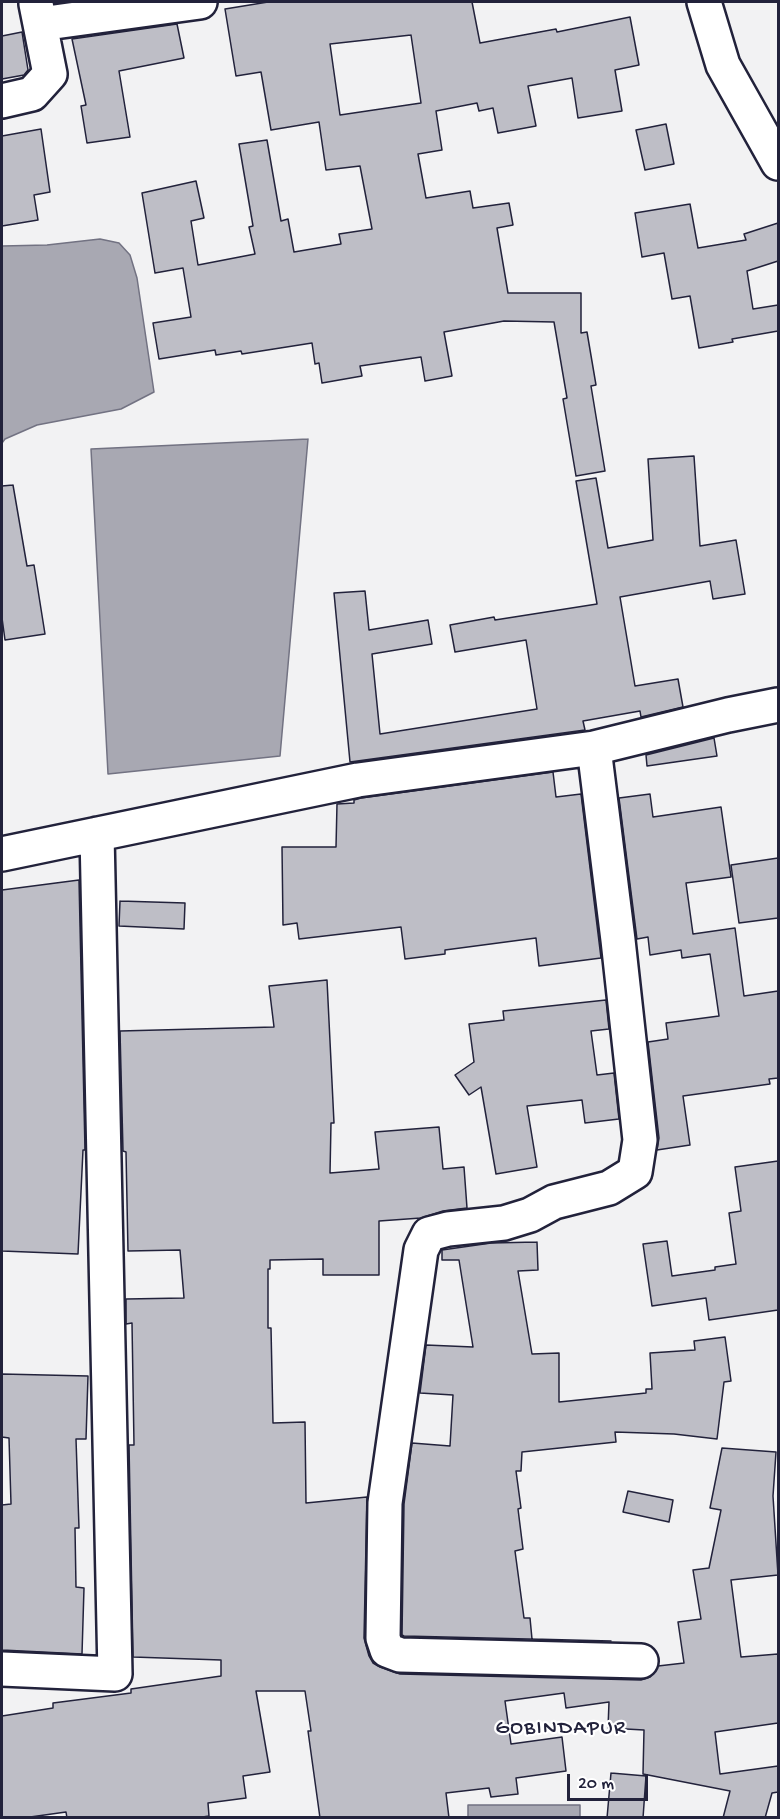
<!DOCTYPE html>
<html>
<head>
<meta charset="utf-8">
<style>
	body { margin:0 }
	#map { position:relative; width:780px; height:1819px; overflow:hidden; background:#f2f2f3; font-family:"Gochi Hand",sans-serif }
	canvas { display:block }
	.frame { position:absolute; inset:0; border:3px solid #22223b; pointer-events:none }
	.scale { position:absolute; left:567px; top:1774px; width:81px; height:27px; box-sizing:border-box; border:3px solid #22223b; border-top:0; padding-left:8px; font-size:18px; line-height:21px; white-space:nowrap; color:#22223b; -webkit-text-stroke:4px #fff; paint-order:stroke }
</style>
</head>
<body>
<div id="map">
<canvas width="780" height="1819"></canvas>
<div class="frame"></div>
<div class="scale">20 m</div>
</div>
<script>
const g = document.querySelector('canvas').getContext('2d');
g.lineJoin = 'round';
function paint(path, color) {
  g.fillStyle = color;
  g.fill(path, 'evenodd');
}
function toPath(rows) {
  const path = new Path2D();
  for (const r of rows) {
    path.moveTo(r[0], r[1]);
    for (let i = 2; i < r.length; i += 2) path.lineTo(r[i], r[i + 1]);
  }
  return path;
}
function stroke(path, color, width, dash) {
  g.strokeStyle = color;
  g.lineWidth = width;
  g.lineCap = dash ? 'butt' : 'round';
  g.setLineDash(dash || []);
  g.stroke(path);
}
function drawText(font, color, halo, rows, align = 'center') {
  g.font = font + ' "Gochi Hand",sans-serif';
  g.lineWidth = 4.5;
  g.setLineDash([]);
  g.textBaseline = 'middle';
  g.strokeStyle = halo;
  g.fillStyle = color;
  for (const [text, x, y, turn = 0] of rows) {
    g.save();
    g.translate(x, y);
    g.rotate((+turn || 0) * Math.PI / 180);
    g.textAlign = isNaN(turn) ? turn : align;
    if (halo) g.strokeText(text, 0, 0);
    g.fillText(text, 0, 0);
    g.restore();
  }
}
const water = toPath([
	[100,239,119,243,130,255,137,278,154,392,121,409,37,425,5,439,2,443,2,246,47,245,100,239],
	[308,439,280,756,108,774,91,449,308,439],
	[468,1805,580,1805,580,1817,468,1817,468,1805]
]);
paint(water, '#a8a8b2');
stroke(water, '#727282', 1.5);
const building = toPath([
	[268,2,472,2,480,43,556,29,557,32,630,17,639,65,615,70,622,111,578,118,572,78,528,86,536,126,498,133,493,108,479,111,477,103,436,111,442,150,418,154,426,198,470,191,473,208,509,203,513,225,497,228,508,293,581,293,581,333,587,332,596,385,591,386,605,471,576,476,563,399,567,398,554,322,504,321,444,332,452,376,425,381,421,357,360,366,362,376,322,383,319,363,315,364,312,343,242,354,241,351,216,355,215,350,159,359,153,323,191,317,183,268,155,273,142,193,196,181,204,218,191,221,198,265,255,254,249,227,253,226,239,144,267,140,281,221,288,219,294,252,341,244,339,234,372,229,360,166,326,170,319,122,271,130,261,72,236,76,225,9,268,2],
	[411,35,421,103,340,115,330,44,411,35],
	[177,24,184,58,119,71,130,137,87,143,81,106,86,105,72,39,177,24],
	[22,32,28,70,24,75,2,79,2,36,22,32],
	[666,124,674,164,645,170,636,130,666,124],
	[41,129,50,192,34,195,38,220,2,226,2,136,41,129],
	[690,204,698,248,746,240,744,234,778,223,778,261,747,271,753,309,778,305,778,331,732,339,733,342,699,348,690,296,672,299,664,253,642,257,635,213,690,204],
	[694,456,700,546,736,540,745,594,713,599,710,581,620,597,635,686,678,679,683,707,641,717,640,711,583,721,585,730,350,762,334,593,365,591,369,630,428,620,432,644,372,654,380,734,537,709,526,640,455,652,450,625,494,617,495,620,597,604,576,481,596,478,608,548,653,540,648,459,694,456],
	[13,485,27,566,34,565,45,634,5,640,2,618,2,486,13,485],
	[714,738,717,756,647,766,646,755,714,738],
	[553,772,556,797,581,794,601,958,539,966,536,938,445,950,445,954,405,959,401,927,299,939,297,923,283,925,282,847,336,847,337,804,354,803,354,800,361,798,553,772],
	[650,794,653,817,721,807,731,877,686,883,693,934,735,928,744,996,778,991,778,1078,769,1079,770,1084,683,1096,690,1145,657,1150,659,1138,648,1042,668,1039,666,1023,719,1016,710,954,682,958,681,950,650,955,648,937,637,939,619,798,650,794],
	[778,858,778,918,739,923,731,865,778,858],
	[79,880,85,1150,83,1150,78,1254,2,1251,2,890,79,880],
	[120,901,185,903,184,929,119,926,120,901],
	[327,980,334,1123,331,1123,330,1173,379,1169,375,1132,439,1127,443,1169,464,1167,467,1208,443,1211,421,1218,379,1221,379,1275,323,1275,323,1259,270,1260,270,1269,268,1269,268,1328,271,1328,273,1423,305,1422,306,1503,367,1497,364,1638,369,1656,373,1663,380,1667,400,1674,641,1680,650,1677,658,1666,684,1663,678,1622,701,1619,693,1570,709,1568,721,1510,710,1508,722,1448,776,1452,773,1496,778,1575,731,1580,741,1657,778,1654,778,1723,715,1732,720,1774,778,1766,778,1792,772,1793,765,1818,723,1818,730,1791,643,1774,644,1730,608,1728,609,1702,566,1708,564,1693,505,1701,511,1744,562,1737,566,1771,516,1778,518,1794,491,1797,489,1788,446,1793,449,1818,320,1818,308,1731,311,1731,305,1691,256,1691,270,1772,243,1776,246,1798,208,1803,209,1816,196,1818,67,1818,66,1812,23,1818,2,1818,2,1716,53,1708,53,1703,131,1693,131,1689,221,1676,221,1660,133,1657,129,1445,134,1445,132,1323,126,1324,126,1299,184,1298,180,1250,128,1251,126,1152,123,1151,120,1031,274,1027,269,986,327,980],
	[606,1000,609,1029,591,1031,597,1075,614,1073,619,1119,585,1123,582,1100,527,1106,537,1167,496,1174,481,1087,469,1095,455,1075,474,1062,469,1024,504,1020,503,1011,606,1000],
	[778,1161,778,1310,709,1320,706,1298,652,1306,643,1244,667,1241,672,1276,715,1270,715,1267,736,1264,729,1213,741,1211,735,1167,778,1161],
	[537,1242,538,1270,518,1271,532,1354,559,1353,559,1402,646,1393,646,1389,652,1389,650,1353,695,1350,694,1341,725,1337,731,1381,724,1382,717,1439,674,1434,615,1432,616,1442,522,1452,521,1471,516,1471,521,1508,518,1509,523,1549,515,1551,524,1618,530,1618,532,1639,611,1641,404,1636,402,1635,404,1504,412,1443,450,1446,453,1395,420,1393,426,1345,473,1347,459,1260,442,1260,442,1250,491,1243,537,1242],
	[2,1374,88,1376,86,1439,76,1439,79,1528,75,1528,76,1587,84,1588,82,1654,2,1650,2,1505,11,1504,9,1438,2,1437,2,1374],
	[628,1491,673,1500,669,1522,623,1512,628,1491],
	[611,1773,646,1776,643,1818,607,1818,611,1773]
]);
paint(building, '#bebec6');
stroke(building, '#22223b', 1.5);
const minor = toPath([
	[704,2,723,65,778,163],
	[40,24,200,2],
	[2,101,32,94,50,74,36,4],
	[594,748,618,940,640,1140,635,1172,609,1188,554,1202,530,1215,504,1223,448,1229,429,1234,421,1250,385,1503,383,1638,387,1650,400,1655,641,1661],
	[2,854,358,780,594,748,728,715,778,705],
	[2,1669,115,1674,97,834]
]);
stroke(minor, '#22223b', 38);
stroke(minor, '#fff', 33);
g.letterSpacing = '1.5px';
drawText('21px', '#22223b', '#fff', [
	["GOBINDAPUR",561,1730]
]);
g.letterSpacing = '0px';
</script>
</body>
</html>
